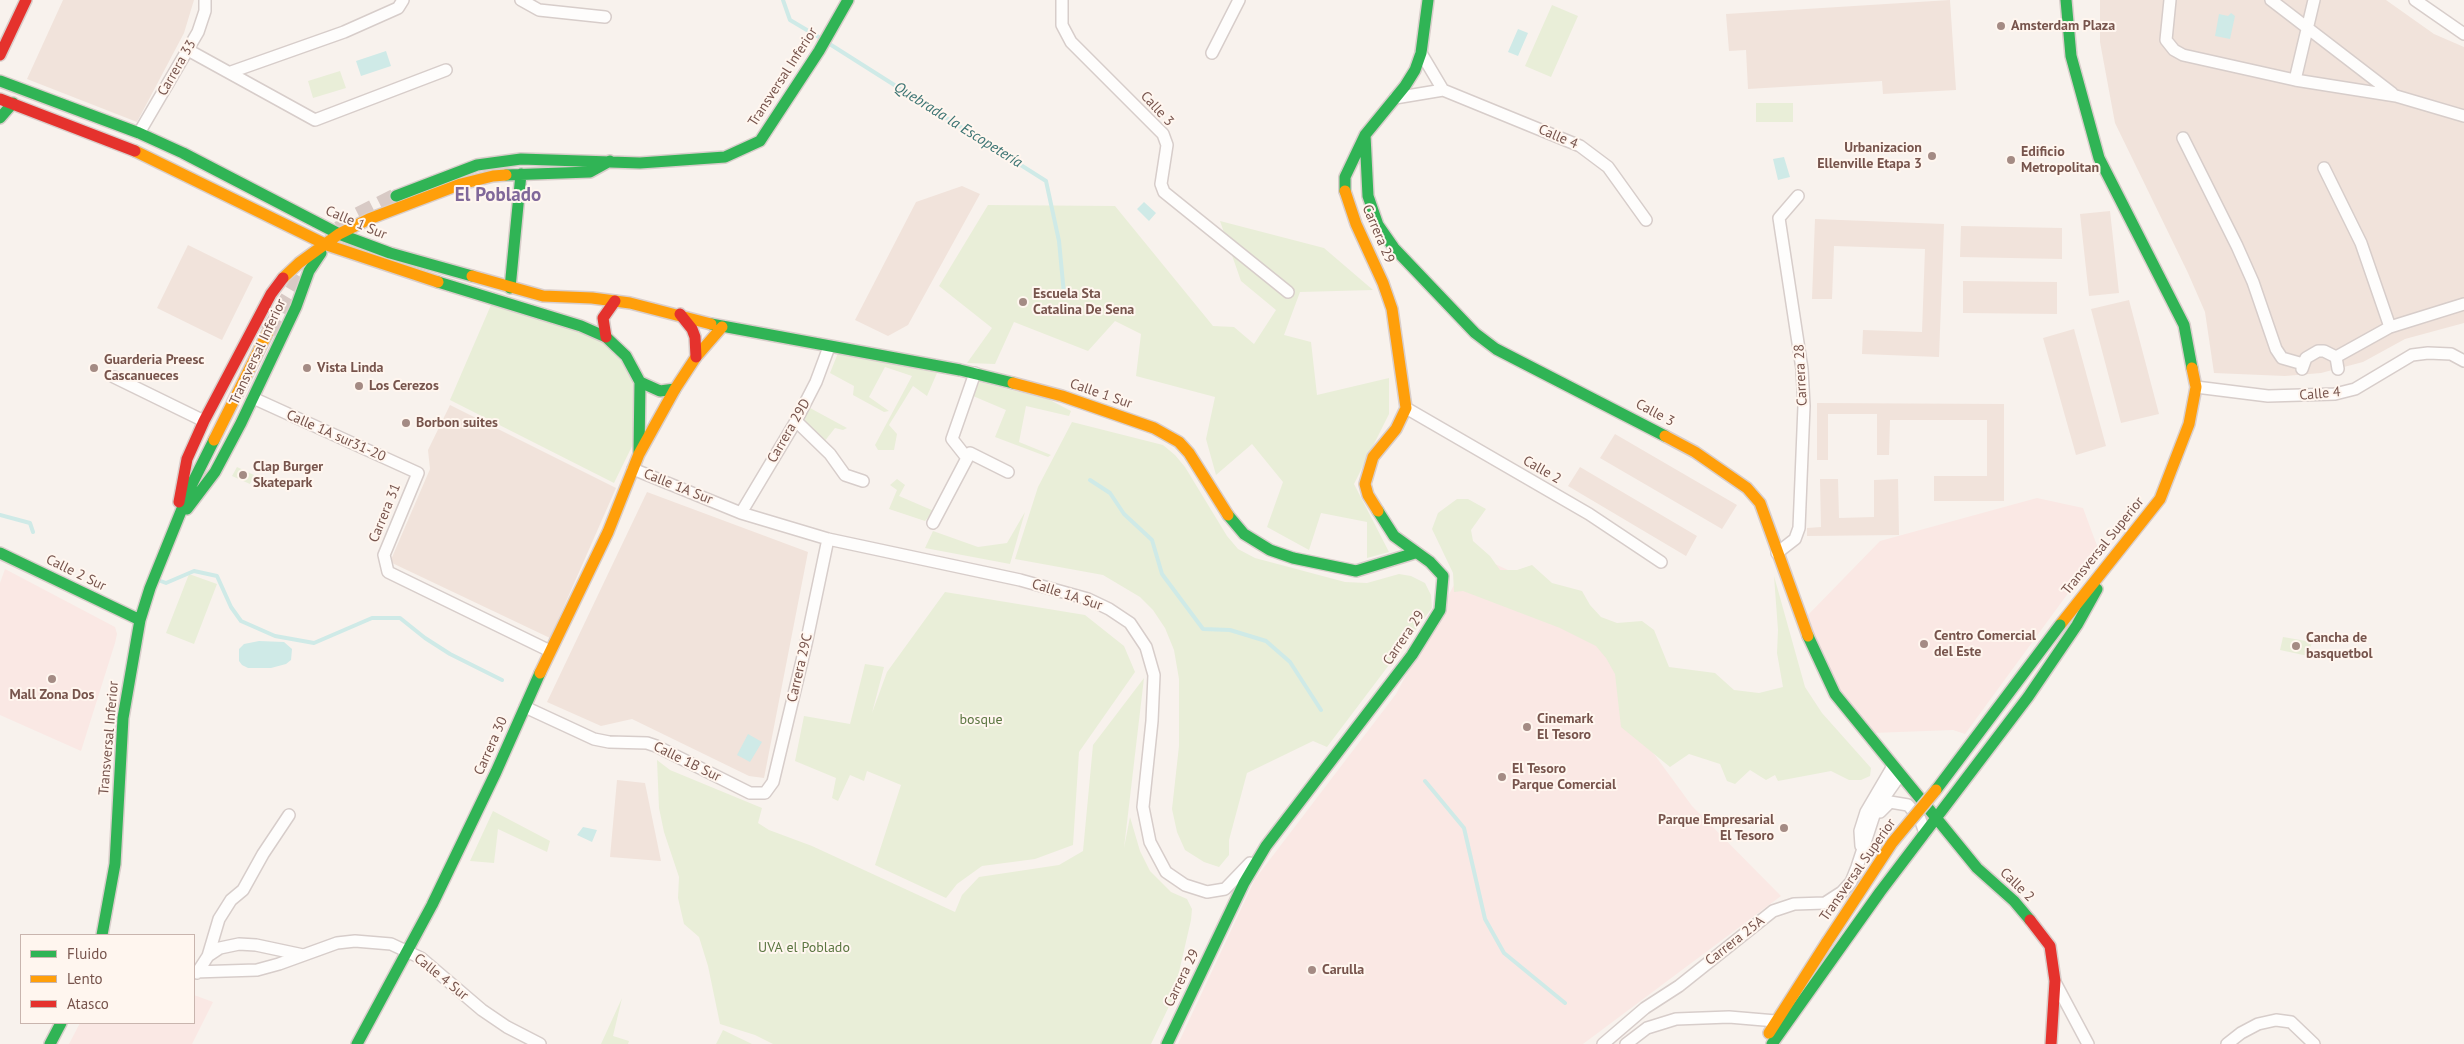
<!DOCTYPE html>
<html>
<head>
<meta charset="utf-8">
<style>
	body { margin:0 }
	#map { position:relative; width:2464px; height:1044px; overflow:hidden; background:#f8f2ed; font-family:"PT Sans",sans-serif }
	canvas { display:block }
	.legend { position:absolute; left:20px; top:934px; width:175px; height:90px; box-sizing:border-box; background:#fff6ef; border:1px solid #c9b5ae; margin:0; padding:6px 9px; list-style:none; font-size:15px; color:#77544c }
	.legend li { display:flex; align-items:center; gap:10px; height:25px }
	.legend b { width:25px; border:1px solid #c9b5ae }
</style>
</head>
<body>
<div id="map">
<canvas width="2464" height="1044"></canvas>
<ul class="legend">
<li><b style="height:6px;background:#30b455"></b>Fluido</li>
<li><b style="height:6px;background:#ff9f0a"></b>Lento</li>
<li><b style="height:6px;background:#e5322d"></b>Atasco</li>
</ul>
</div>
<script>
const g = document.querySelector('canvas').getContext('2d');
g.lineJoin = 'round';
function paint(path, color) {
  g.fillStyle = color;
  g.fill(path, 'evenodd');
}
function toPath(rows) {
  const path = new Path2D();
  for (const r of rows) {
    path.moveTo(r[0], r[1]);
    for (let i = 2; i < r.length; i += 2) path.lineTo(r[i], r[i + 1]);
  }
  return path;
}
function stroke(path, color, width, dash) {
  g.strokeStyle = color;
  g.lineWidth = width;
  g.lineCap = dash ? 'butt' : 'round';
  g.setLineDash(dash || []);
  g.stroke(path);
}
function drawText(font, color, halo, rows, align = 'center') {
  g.font = font + ' "PT Sans",sans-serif';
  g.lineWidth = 4;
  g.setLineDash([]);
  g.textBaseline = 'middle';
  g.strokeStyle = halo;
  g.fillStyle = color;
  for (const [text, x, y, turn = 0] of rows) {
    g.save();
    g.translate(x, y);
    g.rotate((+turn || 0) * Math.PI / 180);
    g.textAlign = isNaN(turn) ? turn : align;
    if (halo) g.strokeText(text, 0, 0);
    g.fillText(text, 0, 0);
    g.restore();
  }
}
paint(toPath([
	[63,0,194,0,184,33,137,122,27,79],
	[1950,0,1956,90,1883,94,1882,81,1748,89,1746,50,1729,51,1726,14],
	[2100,0,2386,0,2434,34,2464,47,2464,323,2405,339,2363,362,2321,373,2285,376,2214,373,2205,312,2188,273,2115,123,2100,42],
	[962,186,980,194,908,325,888,336,855,320,916,202],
	[2110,211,2119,293,2089,296,2080,214],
	[1815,219,1944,224,1939,357,1862,354,1863,330,1922,332,1925,249,1834,246,1832,299,1812,299],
	[1961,226,2062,228,2062,259,1960,257],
	[188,245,253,277,222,340,157,308],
	[1963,281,2057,282,2057,314,1963,313],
	[2129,300,2159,414,2121,423,2091,309],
	[2074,329,2106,446,2076,455,2043,338],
	[1817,403,2004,404,2004,501,1934,501,1934,476,1987,476,1987,420,1890,420,1889,455,1877,455,1877,414,1828,414,1828,460,1817,460],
	[450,405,616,488,550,638,390,562,430,469,428,450],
	[1615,434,1737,505,1722,529,1600,458],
	[1580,467,1697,536,1686,556,1568,486],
	[1820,479,1838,479,1839,518,1874,517,1874,480,1898,479,1899,535,1807,536,1807,528,1821,527],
	[647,492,808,552,764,778,749,776,632,719,601,726,547,702],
	[617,780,645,783,661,861,610,857]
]), '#f1e3db');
paint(toPath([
	[2037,498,2083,508,2099,551,1965,734,1953,730,1872,733,1839,692,1807,616,1880,541],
	[1471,553,1578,602,1630,669,1638,732,1692,806,1781,896,1583,1044,1178,1044,1255,879,1396,694],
	[5,569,115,627,117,634,115,643,81,751,0,715,0,583],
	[194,995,213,1002,192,1044,69,1044,80,1023,194,1023]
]), '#fae8e4');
paint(toPath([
	[1552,5,1578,16,1551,77,1525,66],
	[340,71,346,88,313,98,308,81],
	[1756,103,1793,103,1793,122,1756,122],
	[988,205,1115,206,1213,326,1234,327,1254,344,1276,310,1241,281,1220,221,1324,248,1373,290,1300,292,1284,335,1311,342,1317,395,1389,378,1389,414,1354,484,1389,552,1367,558,1367,522,1321,513,1309,550,1267,527,1283,482,1252,444,1216,475,1206,439,1215,397,1136,376,1141,334,1115,321,1088,351,1014,322,995,364,967,363,992,328,939,286],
	[494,298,594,331,640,382,639,432,614,483,450,400],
	[838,353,937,373,927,396,913,386,889,425,897,434,894,450,878,450,875,445,912,376,885,367,869,397,889,411,884,412,853,395,854,386,830,373],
	[979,382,1048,399,1071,411,1069,416,1026,406,1019,442,1051,455,1048,457,995,437,1006,410,973,396],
	[810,408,847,428,843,430,835,428,824,442,801,420],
	[1072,422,1163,445,1175,455,1185,467,1227,536,1238,549,1255,558,1345,582,1367,583,1399,574,1411,576,1425,583,1431,595,1432,608,1423,620,1327,747,1313,741,1247,773,1229,840,1229,855,1219,867,1204,862,1185,850,1177,832,1172,809,1179,746,1179,679,1174,650,1165,628,1153,610,1140,597,1103,575,1015,559,1038,487],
	[237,467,254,475,250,484,232,476],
	[897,479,905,485,899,496,934,511,925,521,889,509,897,490,890,485],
	[1457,499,1468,499,1486,509,1471,530,1473,541,1490,556,1500,570,1517,570,1532,565,1552,583,1582,591,1590,605,1601,617,1617,623,1642,621,1654,630,1669,667,1715,673,1734,690,1759,693,1783,687,1777,653,1778,630,1774,576,1805,687,1822,713,1871,768,1870,776,1861,780,1849,780,1831,771,1778,781,1775,775,1766,780,1750,770,1735,784,1727,781,1720,764,1689,754,1670,767,1621,727,1615,674,1606,658,1596,646,1560,628,1463,591,1454,592,1453,573,1432,529,1438,513],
	[1025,512,1010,564,925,548,933,531,978,547,1007,543],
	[189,574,217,584,194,644,166,633],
	[945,592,1085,615,1124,646,1135,672,1079,752,1073,845,1035,859,982,866,957,884,946,898,875,865,901,785,867,771,864,781,850,775,838,801,832,798,836,778,795,761,804,716,850,724,865,664,884,667,872,713,887,672],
	[2283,637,2312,642,2308,656,2280,650],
	[1144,678,1124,848,1130,817,1140,851,1150,871,1171,892,1187,899,1192,909,1191,920,1173,998,1151,1044,773,1044,755,1035,720,1024,708,966,699,937,684,924,678,898,679,877,664,832,659,808,657,760,670,770,762,808,758,823,769,830,812,846,955,912,962,895,979,877,1059,865,1083,851,1093,745],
	[493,811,550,841,547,852,498,829,494,863,470,861],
	[622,998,613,1036,629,1041,628,1044,601,1044],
	[723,1030,752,1044,716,1044]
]), '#e9eed8');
paint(toPath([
	[2231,13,2235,16,2230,39,2215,36,2219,14,2228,16],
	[1518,29,1528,33,1518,56,1508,52],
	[386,51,391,66,361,76,356,61],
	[1784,157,1790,177,1778,180,1773,159],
	[1144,202,1156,213,1149,221,1137,209],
	[259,641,284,642,292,649,291,660,286,664,271,668,248,668,242,665,239,661,239,649,244,644],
	[748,734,762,742,750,762,737,755],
	[583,827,597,830,592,842,577,835]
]), '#cfeae7');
stroke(toPath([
	[783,0,790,20,822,39],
	[828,43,1046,181,1059,241,1064,294],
	[1090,480,1110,493,1124,514,1152,540,1162,574,1203,629,1230,630,1266,641,1290,662,1321,710],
	[0,515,30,523,33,532],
	[158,580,166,583,194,571,217,576,231,607,241,621,275,636,314,643,372,618,400,618,425,638,450,654,502,680],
	[1425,781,1464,828,1485,919,1504,953,1565,1003]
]), '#cfeae7', 4);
stroke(toPath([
	[339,229,358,215,396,196],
	[268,332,306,268]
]), '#d8cac5', 16, [16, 8]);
const street = toPath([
	[521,0,539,10,605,17],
	[1062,0,1062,25,1071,42,1163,134,1167,145,1161,184,1164,192,1288,292],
	[2170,0,2166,40,2174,50,2183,55,2295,80,2396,96,2464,116],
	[2271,0,2392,93],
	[2415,0,2464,34],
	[188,50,315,120,446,70],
	[1212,53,1239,0],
	[1421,53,1443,90],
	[231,72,344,32,398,8,403,0],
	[2295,80,2314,0],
	[1395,98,1443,90,1580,146,1608,167,1646,220],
	[139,133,198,32,205,11,205,0],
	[2183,138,2237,246,2253,282,2276,349,2282,358,2303,364],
	[2324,168,2361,243,2390,327],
	[2336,357,2390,327,2464,304],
	[2302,369,2306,358,2318,351,2324,351,2336,357,2338,369],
	[975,373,952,439,967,458,933,523,970,453,1008,472],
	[114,377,204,421],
	[2196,387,2268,396,2335,394,2355,389,2412,355,2428,353,2451,354,2464,361],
	[253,398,418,473,384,555,388,572,550,651],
	[1406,408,1589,514,1661,562],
	[796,421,830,454,845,475,863,481],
	[633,469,741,513,828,539,1020,580,1088,599,1109,609,1130,623,1146,647,1154,675,1152,721,1143,807,1150,842,1166,872,1185,885,1207,892,1225,889,1250,863],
	[741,513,796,421,816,382,829,347],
	[1777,553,1795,539,1799,528,1804,406,1802,369,1779,218,1798,196],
	[525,707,594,739,609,742,647,743,656,746,750,793,765,793,773,782,806,644,828,539],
	[1880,812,1890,802,1908,805,1920,819,1925,833],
	[1861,846,1860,831,1866,812,1893,766],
	[208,956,219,919,231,900,243,890,263,854,289,815],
	[194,972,257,970,279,964,337,943,355,941,391,944,421,958,482,1010,507,1027,540,1044],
	[197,973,208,956,220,948,239,944,256,945,303,955],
	[2056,984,2088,1044],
	[1603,1044,1645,1008,1679,986,1773,911,1794,904,1825,903,1842,892,1851,882,1857,867,1876,809,1900,775],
	[1626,1044,1647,1028,1676,1019,1729,1017,1776,1021],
	[2227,1044,2241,1033,2258,1024,2276,1020,2291,1022,2314,1044]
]);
const fast = toPath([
	[2066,0,2071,56,2099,158,2184,325,2192,368],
	[0,81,139,133,183,153,339,234,390,253,472,276],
	[0,118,13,103],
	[1365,135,1368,196,1378,225,1394,248,1475,333,1496,349,1665,436],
	[506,175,590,172,610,161],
	[1345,191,1345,177,1365,135,1405,86,1415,70,1421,53,1428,0],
	[396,196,477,165,521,159,640,163,725,157,760,141,819,51,848,0],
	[438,282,581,326,606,337,626,356,640,382,639,452],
	[510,288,521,174],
	[711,324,960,370,1013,383],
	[640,382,660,391,675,389],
	[187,509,215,472,241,423,296,307,309,271,321,253],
	[1228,515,1244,534,1270,550,1293,558,1356,571,1415,553],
	[0,553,140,620],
	[1808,636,1835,694,1977,868,2014,901,2030,920],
	[102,935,115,864,123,718,140,620,150,588,192,484,214,440],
	[50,1044,61,1023],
	[357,1044,432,905,496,772,540,673],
	[1167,1044,1244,883,1266,846,1412,655,1440,610,1443,576,1430,562,1394,536,1378,511],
	[1772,1044,1880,892,2028,697,2077,625,2097,589]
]);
const slow = toPath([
	[135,151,327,245,438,282],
	[1345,191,1356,224,1383,283,1392,309,1406,408,1396,429,1373,457,1365,484,1368,495,1378,511],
	[472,276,543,296,592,298,630,303,711,324],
	[283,278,299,263,339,234,369,219,461,184,493,176,506,175],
	[1013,383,1062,396,1154,428,1179,442,1189,453,1228,515],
	[1665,436,1695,452,1747,488,1760,503,1808,636],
	[214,440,268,332],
	[2060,625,2160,499,2189,424,2196,387,2192,368],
	[540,673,608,532,639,454,675,389,696,357,722,327],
	[1769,1033,1827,942]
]);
const jam = toPath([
	[0,55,26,0],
	[0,99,135,151],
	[680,314,692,329,695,337,696,357],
	[606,337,603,318,615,301],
	[179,502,187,459,204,421,271,294,283,278],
	[2030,920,2050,946,2055,981,2051,1044]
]);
stroke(street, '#d7cdca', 14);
stroke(fast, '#d9cecb', 14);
stroke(slow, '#d9cecb', 14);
stroke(jam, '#d9cecb', 14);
stroke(street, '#fefdfc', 11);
stroke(fast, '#30b455', 11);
stroke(slow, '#ff9f0a', 11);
stroke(jam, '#e5322d', 11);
const fastBridge = toPath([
	[1936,790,2060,625]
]);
const slowBridge = toPath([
	[1827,942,1892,843,1936,790]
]);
stroke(fastBridge, '#d9cecb', 14, []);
stroke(slowBridge, '#d9cecb', 14, []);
stroke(fastBridge, '#30b455', 11);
stroke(slowBridge, '#ff9f0a', 11);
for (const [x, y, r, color] of [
	[2001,26,5,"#a48b84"],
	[1932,156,5,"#a48b84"],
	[2011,160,5,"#a48b84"],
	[1023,302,5,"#a48b84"],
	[94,368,5,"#a48b84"],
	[307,368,5,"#a48b84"],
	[359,386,5,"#a48b84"],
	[406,423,5,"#a48b84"],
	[243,475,5,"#a48b84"],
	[1924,644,5,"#a48b84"],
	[2296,646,5,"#a48b84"],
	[52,679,5,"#a48b84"],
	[1527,727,5,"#a48b84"],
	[1502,777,5,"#a48b84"],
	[1784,828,5,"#a48b84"],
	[1312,970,5,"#a48b84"]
]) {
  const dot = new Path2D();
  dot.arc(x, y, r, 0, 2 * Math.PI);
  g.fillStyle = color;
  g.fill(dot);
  stroke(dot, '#fff6ef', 2);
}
drawText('bold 14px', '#77544c', '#fff6ef', [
	["Amsterdam Plaza",2011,26],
	["Urbanizacion",1922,148,"right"],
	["Ellenville Etapa 3",1922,164,"right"],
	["Edificio",2021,152],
	["Metropolitan",2021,168],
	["Escuela Sta",1033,294],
	["Catalina De Sena",1033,310],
	["Guarderia Preesc",104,360],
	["Cascanueces",104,376],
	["Vista Linda",317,368],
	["Los Cerezos",369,386],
	["Borbon suites",416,423],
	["Clap Burger",253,467],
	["Skatepark",253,483],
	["Centro Comercial",1934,636],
	["del Este",1934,652],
	["Cancha de",2306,638],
	["basquetbol",2306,654],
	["Mall Zona Dos",52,695,"center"],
	["Cinemark",1537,719],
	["El Tesoro",1537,735],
	["El Tesoro",1512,769],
	["Parque Comercial",1512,785],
	["Parque Empresarial",1774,820,"right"],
	["El Tesoro",1774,836,"right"],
	["Carulla",1322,970]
], 'left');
drawText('14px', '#77544c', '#fff6ef', [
	["Carrera 33",177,68,-60],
	["Transversal Inferior",783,77,-57],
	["Calle 3",1157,109,47],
	["Calle 4",1558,137,23],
	["Calle 1 Sur",356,223,23],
	["Carrera 29",1378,234,67],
	["Transversal Inferior",258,352,-65],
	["Carrera 28",1801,375,-93],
	["Calle 1 Sur",1101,394,19],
	["Calle 4",2320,394,-5],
	["Calle 3",1655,413,28],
	["Carrera 29D",789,431,-60],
	["Calle 1A sur31-20",336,436,24],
	["Calle 2",1542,470,30],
	["Calle 1A Sur",678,487,22],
	["Carrera 31",385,513,-68],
	["Transversal Superior",2103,546,-51],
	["Calle 2 Sur",76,573,26],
	["Calle 1A Sur",1067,595,18],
	["Carrera 29",1404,638,-56],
	["Carrera 29C",800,668,-77],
	["Transversal Inferior",109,738,-85],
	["Carrera 30",491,746,-66],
	["Calle 1B Sur",687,762,26],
	["Transversal Superior",1858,870,-55],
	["Calle 2",2017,885,44],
	["Carrera 25A",1735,941,-38],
	["Calle 4 Sur",441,977,39],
	["Carrera 29",1182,978,-64]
]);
drawText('14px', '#5b7641', '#fff6ef', [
	["bosque",981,720],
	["UVA el Poblado",804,948]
]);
drawText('italic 15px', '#3c7473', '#fff6ef', [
	["Quebrada la Escopetería",958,125,32]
]);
drawText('bold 19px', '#80689a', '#fff6ef', [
	["El Poblado",498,196]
]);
</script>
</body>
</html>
